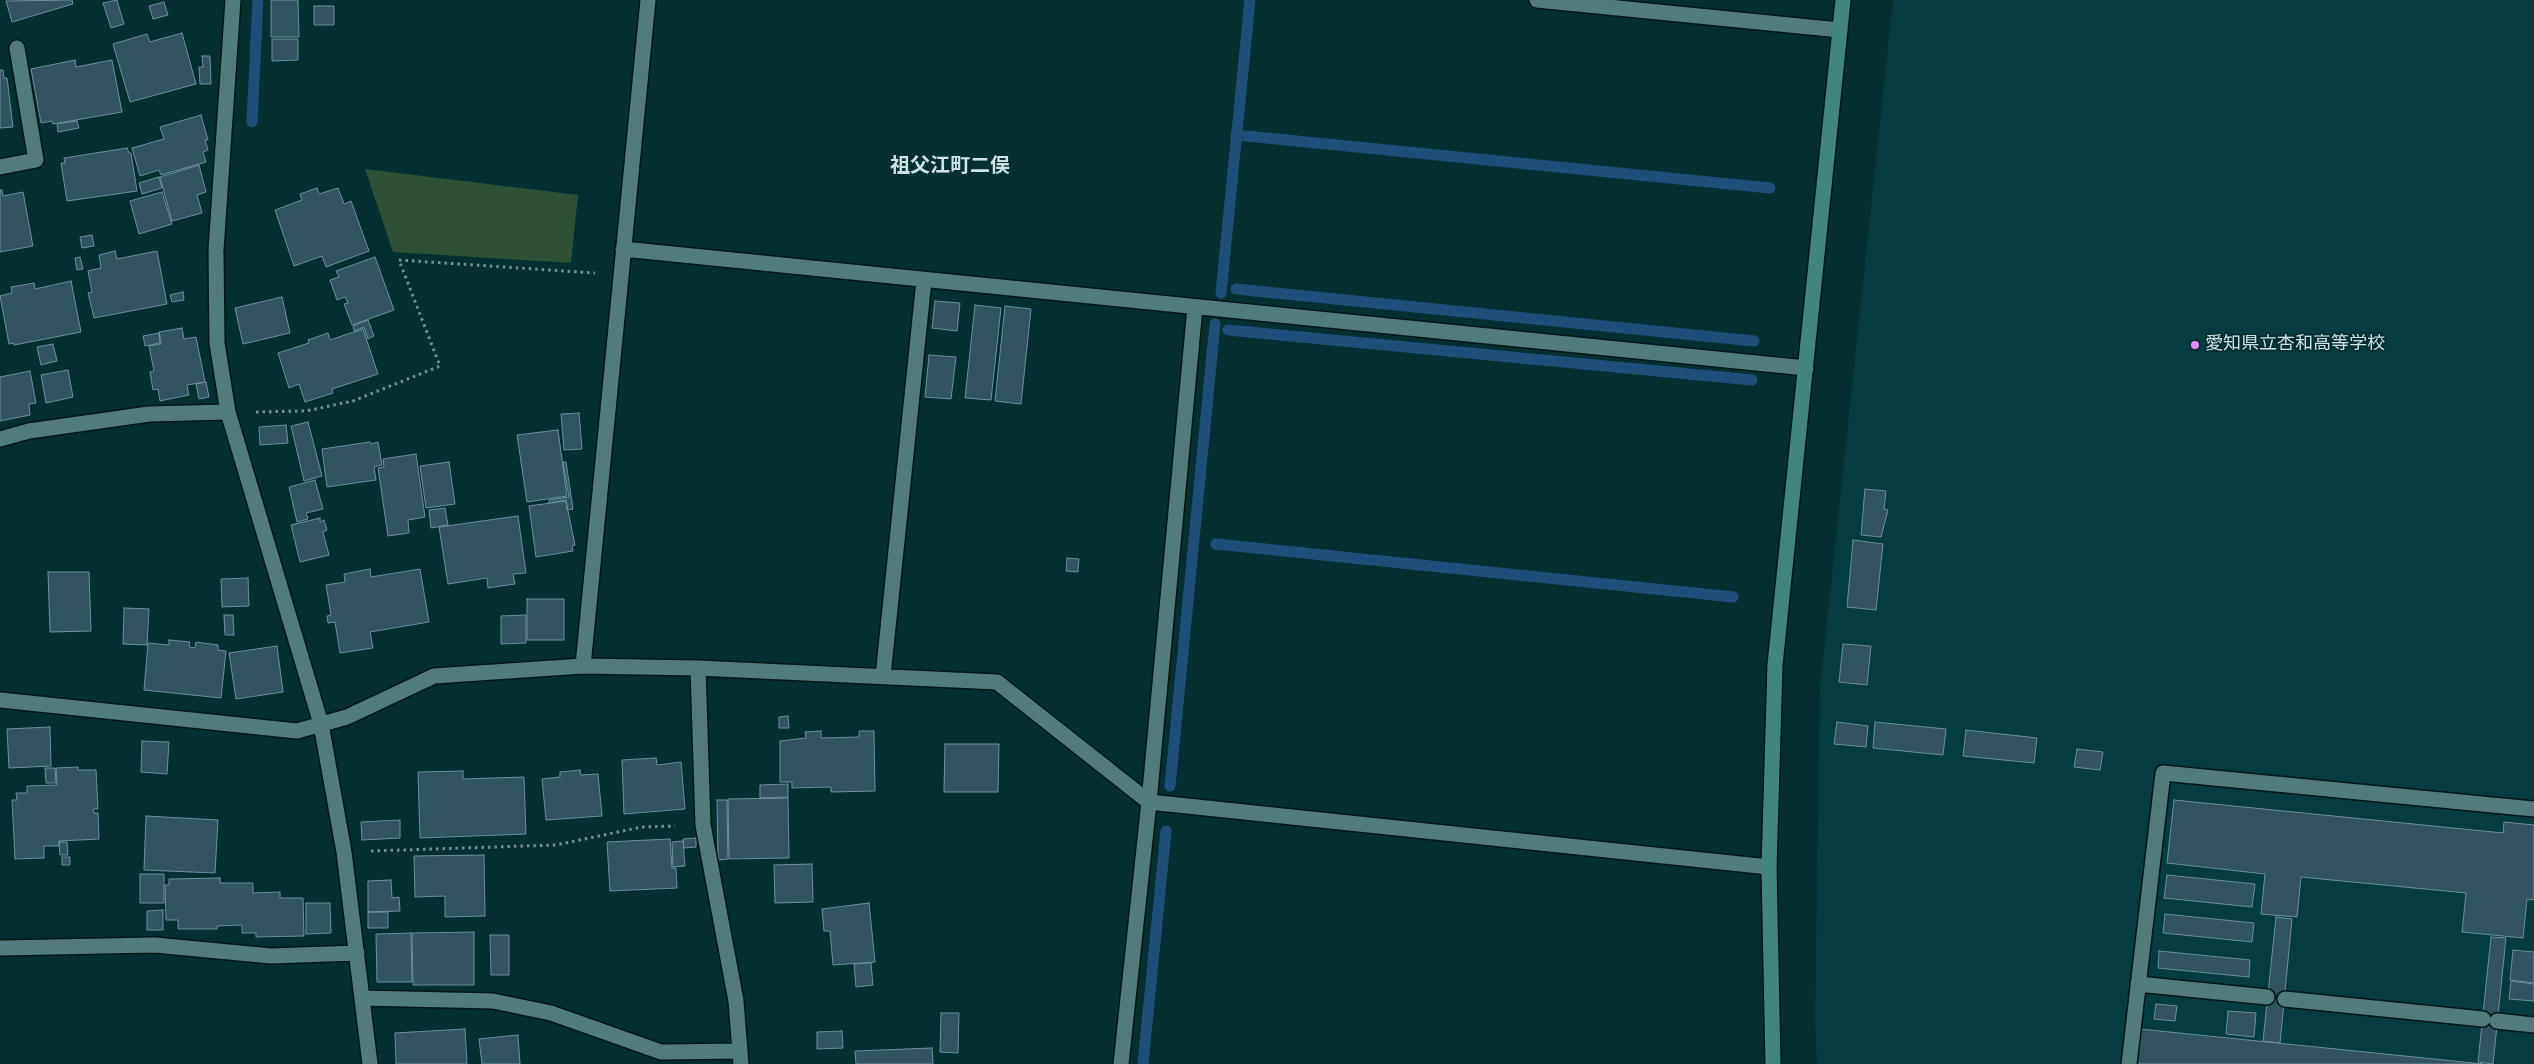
<!DOCTYPE html>
<html>
<head>
<meta charset="utf-8">
<style>
	body { margin:0 }
	canvas { display:block; background:#042f31 }
</style>
</head>
<body>
<canvas width="2534" height="1064"></canvas>
<script>
const g = document.querySelector('canvas').getContext('2d');
g.lineJoin = 'round';
function paint(path, color) {
  g.fillStyle = color;
  g.fill(path, 'evenodd');
}
function toPath(rows) {
  const path = new Path2D();
  for (const r of rows) {
    path.moveTo(r[0], r[1]);
    for (let i = 2; i < r.length; i += 2) path.lineTo(r[i], r[i + 1]);
  }
  return path;
}
function stroke(path, color, width, dash) {
  g.strokeStyle = color;
  g.lineWidth = width;
  g.lineCap = dash ? 'butt' : 'round';
  g.setLineDash(dash || []);
  g.stroke(path);
}
function drawText(font, color, halo, rows, align = 'center') {
  g.font = font + ' Overpass,"Noto Sans JP",sans-serif';
  g.lineWidth = 4;
  g.setLineDash([]);
  g.textBaseline = 'middle';
  g.strokeStyle = halo;
  g.fillStyle = color;
  for (const [text, x, y, turn = 0] of rows) {
    g.save();
    g.translate(x, y);
    g.rotate((+turn || 0) * Math.PI / 180);
    g.textAlign = isNaN(turn) ? turn : align;
    if (halo) g.strokeText(text, 0, 0);
    g.fillText(text, 0, 0);
    g.restore();
  }
}
paint(toPath([
	[1893,0,2534,0,2534,1064,1817,1064,1815,1022,1820,689]
]), '#043c3f');
paint(toPath([
	[365,169,578,195,571,263,393,252]
]), '#2f5036');
stroke(toPath([
	[252,122,258,0],
	[1236,135,1770,188],
	[1236,289,1754,341],
	[1221,293,1250,0],
	[1228,330,1752,380],
	[1216,544,1733,597],
	[1170,786,1215,324],
	[1143,1064,1166,831]
]), '#1e4f79', 11);
const building = toPath([
	[72,0,73,4,12,22,6,1,72,0],
	[117,0,124,24,111,28,103,3,117,0],
	[271,0,298,0,299,37,271,37,271,0],
	[164,2,168,15,153,19,149,6,164,2],
	[314,6,334,6,334,25,314,25,314,6],
	[182,33,196,84,130,102,113,44,147,34,150,42,182,33],
	[272,39,298,39,298,60,272,61,272,39],
	[202,56,210,56,211,84,200,84,199,67,203,67,202,56],
	[75,60,76,67,112,60,122,112,53,124,52,121,41,123,31,69,75,60],
	[0,70,3,70,4,78,7,78,13,127,0,128,0,70],
	[201,115,208,140,205,140,208,150,203,152,206,162,161,175,159,170,140,176,132,148,164,139,160,127,201,115],
	[77,121,79,128,58,132,57,124,77,121],
	[127,148,129,153,131,153,137,191,67,201,61,163,65,163,64,158,127,148],
	[199,165,206,192,197,195,202,213,172,221,160,177,199,165],
	[159,177,162,188,142,194,139,183,159,177],
	[317,188,319,194,338,188,344,204,351,201,369,251,326,267,322,256,294,266,275,210,302,200,300,194,317,188],
	[0,190,2,190,3,196,23,192,33,246,0,252,0,190],
	[162,192,172,224,139,234,130,201,162,192],
	[92,235,94,246,82,248,80,237,92,235],
	[115,251,117,259,157,251,167,304,94,318,88,293,92,292,88,271,101,268,99,255,115,251],
	[80,257,83,269,77,270,75,258,80,257],
	[375,257,394,310,352,325,344,304,348,303,345,297,337,300,330,280,339,277,336,271,375,257],
	[71,281,81,332,14,345,14,343,9,344,0,296,12,293,11,287,34,283,35,289,71,281],
	[183,292,184,300,172,302,170,295,183,292],
	[282,297,290,333,243,344,235,308,282,297],
	[935,301,960,303,957,331,932,328,935,301],
	[975,305,1001,308,991,400,965,398,975,305],
	[1005,306,1031,309,1021,404,995,401,1005,306],
	[368,320,374,336,368,339,364,327,354,331,353,326,368,320],
	[182,328,184,339,196,337,205,382,187,385,189,395,160,401,158,389,153,390,150,372,154,371,149,346,161,344,159,332,182,328],
	[363,329,378,374,332,389,333,393,305,402,299,384,289,388,278,353,309,343,308,340,328,333,330,340,363,329],
	[159,333,160,343,145,346,143,336,159,333],
	[53,344,57,361,41,365,37,347,53,344],
	[929,355,956,357,951,399,925,397,929,355],
	[68,370,73,397,46,403,41,375,68,370],
	[30,371,36,403,29,404,30,415,0,421,0,377,30,371],
	[206,382,209,397,199,399,196,384,206,382],
	[579,413,582,449,564,450,561,414,579,413],
	[308,422,322,476,304,481,291,426,308,422],
	[286,425,288,443,260,445,259,427,286,425],
	[558,430,567,496,527,502,517,435,558,430],
	[370,442,371,444,378,442,382,465,374,467,376,480,327,487,322,449,370,442],
	[416,454,425,517,408,520,409,533,388,536,378,468,384,467,383,459,416,454],
	[449,462,455,504,426,508,420,466,449,462],
	[563,462,566,462,573,509,567,510,566,500,549,503,549,500,569,497,563,462],
	[315,480,323,509,306,513,308,519,297,522,289,487,315,480],
	[1865,489,1886,491,1884,509,1888,510,1881,537,1861,535,1865,489],
	[566,501,575,545,572,546,573,551,536,557,529,506,566,501],
	[445,508,448,525,431,528,429,510,445,508],
	[518,516,526,573,513,574,515,584,488,588,487,578,448,584,439,527,518,516],
	[320,518,320,522,324,520,327,530,323,532,329,555,300,562,291,525,320,518],
	[1853,540,1883,544,1876,610,1847,607,1853,540],
	[1067,558,1079,559,1078,572,1066,571,1067,558],
	[370,569,371,577,420,569,429,622,370,632,373,648,340,653,335,622,328,623,327,616,331,615,326,585,345,582,344,574,370,569],
	[48,572,89,572,91,631,50,632,48,572],
	[248,578,249,606,222,607,221,579,248,578],
	[527,599,564,599,564,640,527,640,527,599],
	[124,608,149,609,147,645,123,644,124,608],
	[224,615,233,615,234,635,225,635,224,615],
	[526,615,526,643,501,644,501,616,526,615],
	[169,640,190,642,189,647,195,648,196,642,218,645,218,650,226,651,221,698,144,690,148,643,169,645,169,640],
	[1843,644,1871,646,1867,685,1839,682,1843,644],
	[277,646,283,692,236,699,229,653,277,646],
	[788,716,789,728,779,728,779,717,788,716],
	[1837,722,1868,726,1866,747,1834,744,1837,722],
	[1875,722,1946,729,1943,755,1873,748,1875,722],
	[50,727,51,766,9,768,7,729,50,727],
	[1966,730,2037,738,2034,763,1963,756,1966,730],
	[821,731,821,738,859,737,859,731,874,731,875,791,831,792,831,787,792,788,792,782,780,782,780,741,806,738,805,732,821,731],
	[142,741,169,742,167,774,141,772,142,741],
	[945,744,999,744,998,792,944,792,945,744],
	[2077,749,2103,752,2100,770,2074,767,2077,749],
	[656,758,657,765,681,762,685,809,624,814,622,760,656,758],
	[78,767,78,770,96,770,98,809,93,809,94,813,98,813,99,839,59,841,59,846,44,846,44,858,15,859,12,800,17,800,16,793,27,793,27,786,57,785,56,768,78,767],
	[45,768,55,768,56,783,46,783,45,768],
	[580,770,581,775,598,774,602,816,546,820,542,779,560,777,560,772,580,770],
	[463,771,463,779,524,777,526,834,420,838,418,772,463,771],
	[788,784,788,797,760,798,760,785,788,784],
	[788,798,789,858,729,859,728,799,788,798],
	[717,800,727,800,728,859,718,860,717,800],
	[2174,800,2503,833,2504,822,2534,825,2534,900,2527,899,2523,938,2462,932,2466,893,2301,877,2297,917,2261,914,2265,874,2167,863,2174,800],
	[146,816,218,820,215,873,144,870,146,816],
	[400,820,400,838,362,840,361,822,400,820],
	[696,838,696,847,684,848,683,839,696,838],
	[670,839,672,868,676,868,677,888,610,891,607,842,670,839],
	[683,841,685,866,673,867,672,842,683,841],
	[59,842,67,842,68,855,60,855,59,842],
	[484,855,485,916,445,917,445,896,415,897,414,856,484,855],
	[62,857,70,857,70,865,62,865,62,857],
	[812,864,813,902,775,903,774,865,812,864],
	[140,874,164,874,164,903,140,903,140,874],
	[2167,875,2255,884,2252,907,2164,898,2167,875],
	[220,878,220,883,253,883,253,893,280,892,280,898,303,898,304,936,256,937,256,933,242,933,242,925,217,926,217,929,178,929,178,920,166,920,165,885,169,885,169,879,220,878],
	[391,880,392,898,399,897,400,911,368,912,368,881,391,880],
	[306,903,330,903,331,933,306,934,306,903],
	[869,903,875,962,833,965,830,931,824,931,822,909,869,903],
	[163,910,163,930,147,930,147,911,163,910],
	[368,912,388,912,388,928,368,928,368,912],
	[2165,914,2254,923,2252,942,2163,933,2165,914],
	[2276,917,2292,919,2280,1043,2263,1041,2276,917],
	[474,932,474,985,413,985,412,933,474,932],
	[411,933,412,982,377,982,376,934,411,933],
	[490,935,509,935,509,975,491,975,490,935],
	[2491,937,2506,938,2493,1064,2478,1062,2491,937],
	[2513,950,2534,952,2534,983,2510,980,2513,950],
	[2159,951,2250,960,2249,977,2158,968,2159,951],
	[871,963,873,985,856,987,854,964,871,963],
	[2511,981,2534,984,2534,1001,2509,999,2511,981],
	[2156,1004,2177,1006,2175,1021,2154,1019,2156,1004],
	[2228,1011,2256,1013,2254,1037,2226,1034,2228,1011],
	[941,1013,959,1013,958,1053,940,1052,941,1013],
	[465,1029,467,1064,396,1064,395,1033,465,1029],
	[2140,1029,2483,1064,2136,1064,2140,1029],
	[842,1031,843,1048,817,1049,817,1032,842,1031],
	[518,1035,520,1064,482,1064,479,1039,518,1035],
	[932,1048,933,1064,856,1064,855,1051,932,1048]
]);
paint(building, '#325461');
stroke(building, '#6c909e', 1);
const lane = toPath([
	[0,167,36,160,17,48],
	[2138,984,2267,997],
	[2285,999,2483,1019],
	[2497,1021,2534,1025],
	[2129,1064,2163,773,2534,809]
]);
const street = toPath([
	[233,0,216,250,217,343,228,412,321,724,344,852,370,1064],
	[1537,0,1840,30],
	[623,249,1806,368],
	[0,439,29,431,149,414,228,412],
	[583,666,648,0],
	[698,668,703,825,736,1001,741,1064],
	[883,676,924,280],
	[0,700,297,731,347,717,434,676,583,666,698,668,997,682,1149,802,1769,867],
	[0,948,155,945,271,956,357,953],
	[362,998,493,1001,551,1013,661,1052,740,1051],
	[1121,1064,1149,802,1195,307]
]);
const secondary = toPath([
	[1773,1064,1769,867,1775,665,1843,0]
]);
stroke(lane, '#001617', 18);
stroke(street, '#001617', 18);
stroke(secondary, '#001617', 18);
stroke(toPath([
	[256,412,306,411,353,401,440,366,399,260,595,273],
	[371,851,556,845,642,827,675,826]
]), '#729192', 3, [2.5, 4]);
stroke(lane, '#527b7c', 15);
stroke(street, '#527b7c', 15);
stroke(secondary, '#41867e', 15);
for (const [x, y, r, color] of [
	[2195,345,5,"#ec8cfb"]
]) {
  const dot = new Path2D();
  dot.arc(x, y, r, 0, 2 * Math.PI);
  g.fillStyle = color;
  g.fill(dot);
  stroke(dot, '#042f31', 2);
}
drawText('18px', '#cde2e3', '#042f31', [
	["愛知県立杏和高等学校",2205,345]
], 'left');
drawText('bold 20px', '#cde2e3', '#042f31', [
	["祖父江町二俣",950,168]
]);
</script>
</body>
</html>
